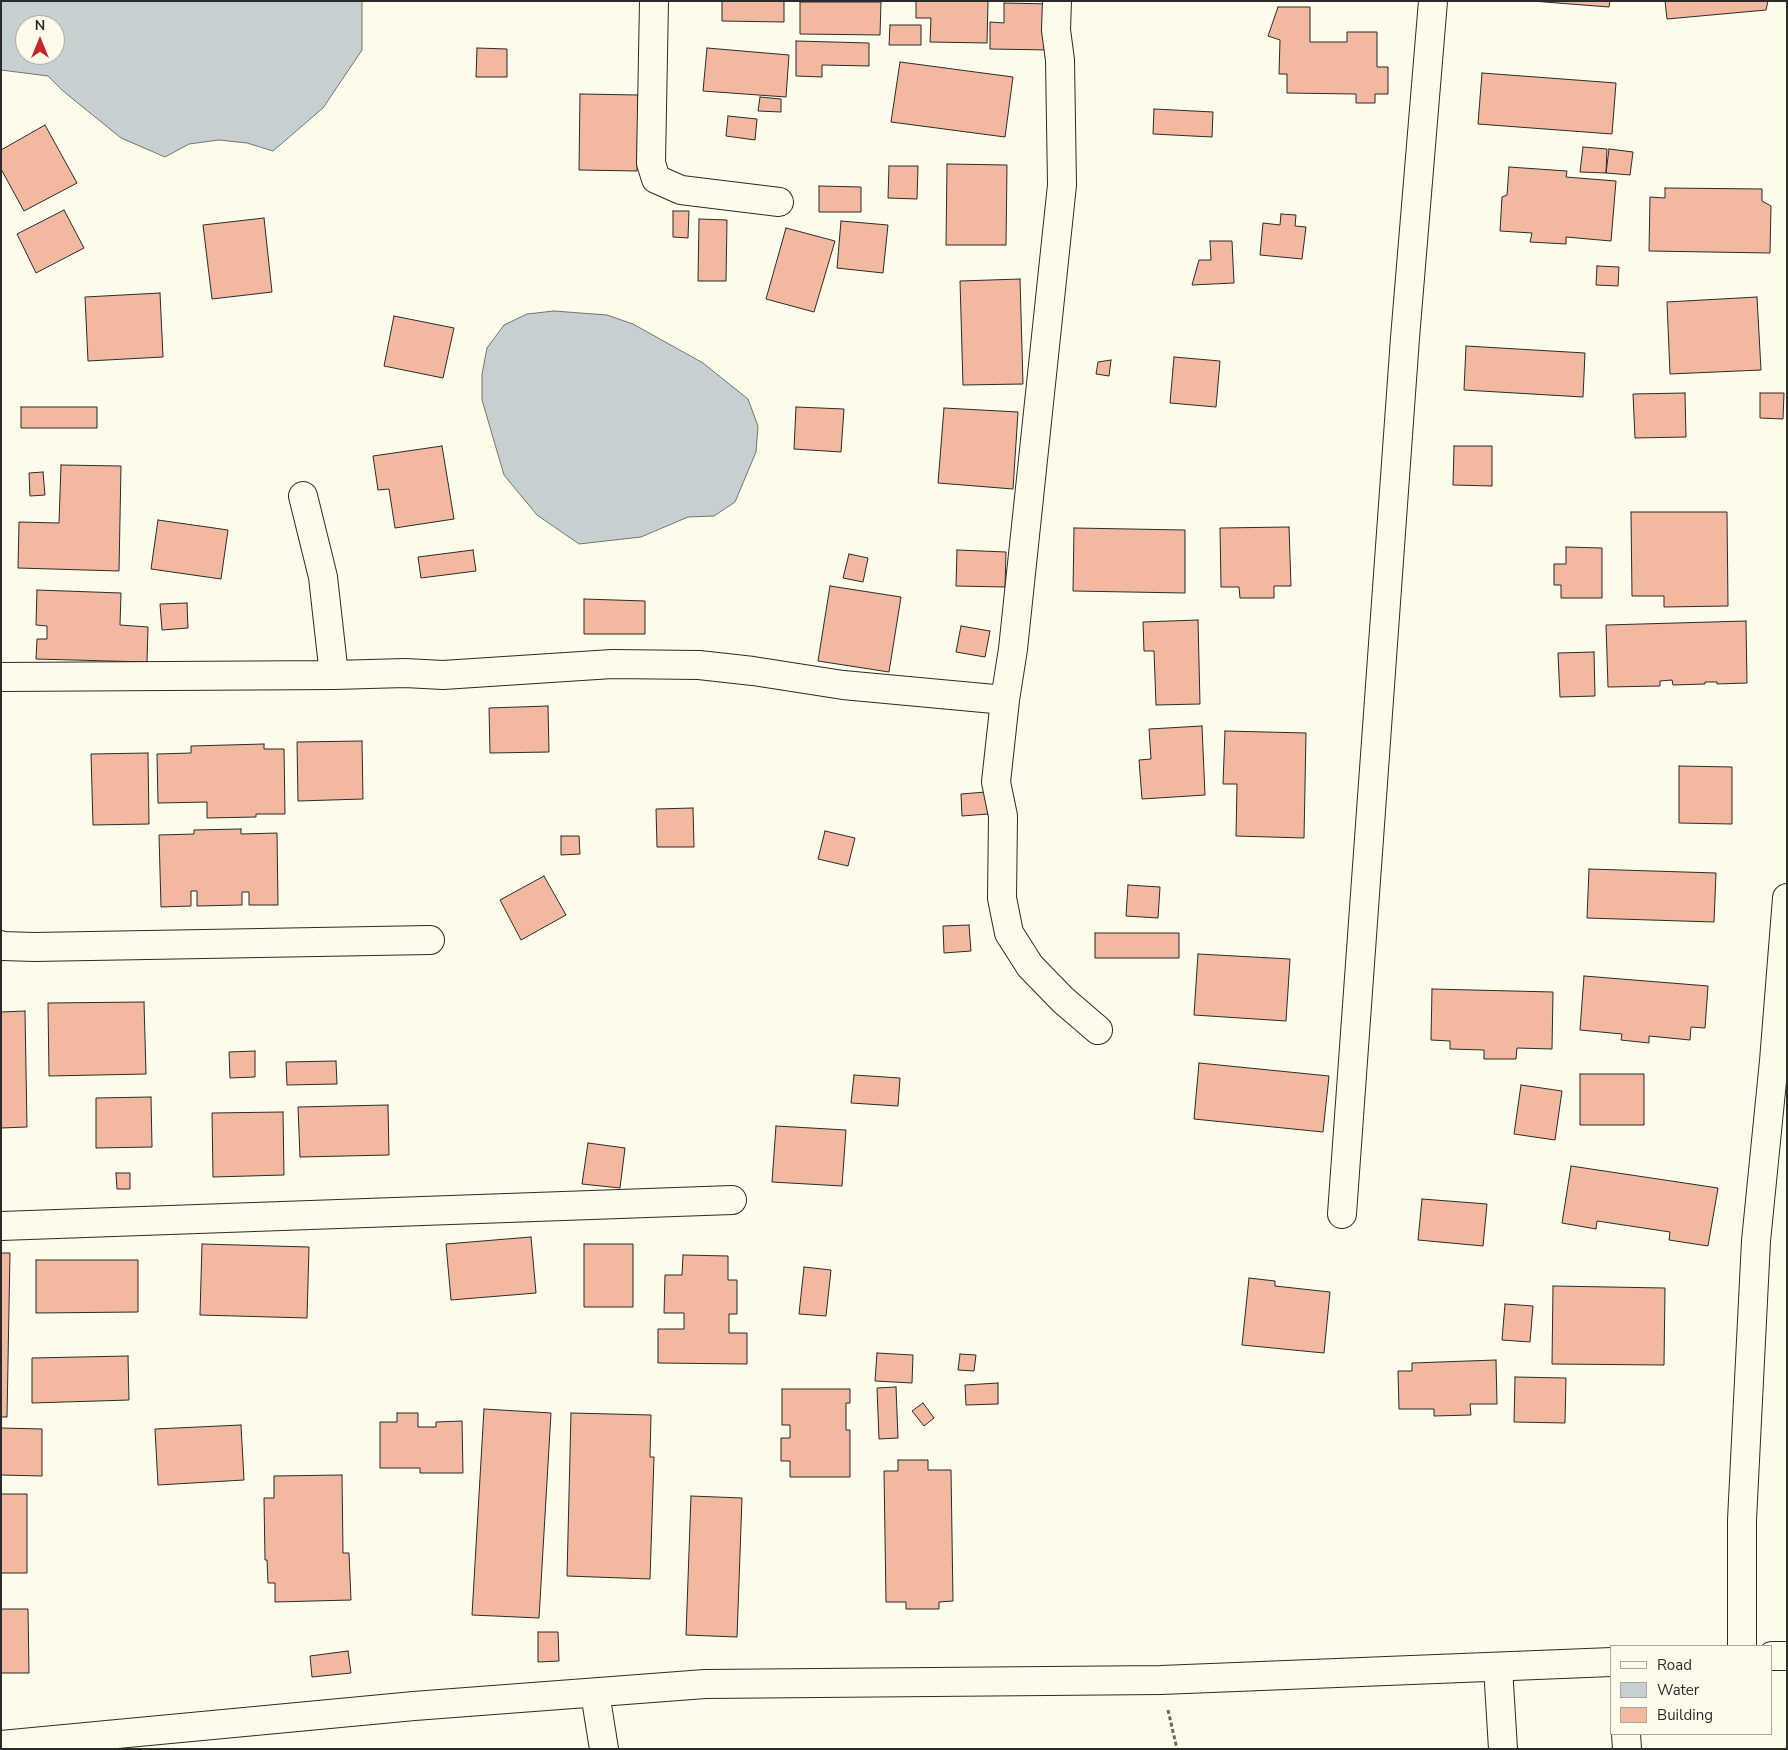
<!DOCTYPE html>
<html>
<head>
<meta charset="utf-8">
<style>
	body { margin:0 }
	#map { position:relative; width:1788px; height:1750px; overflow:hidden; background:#fdfbea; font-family:"Nunito Sans",sans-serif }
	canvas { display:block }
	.frame { position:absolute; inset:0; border:2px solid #2b2b2b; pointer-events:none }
	.legend { position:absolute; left:1610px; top:1645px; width:162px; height:90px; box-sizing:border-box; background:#fdfbea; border:1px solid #a9a89e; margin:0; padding:6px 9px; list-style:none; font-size:15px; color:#2b2b2b }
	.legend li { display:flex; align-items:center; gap:10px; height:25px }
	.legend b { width:25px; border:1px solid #a9a89e }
	.north { position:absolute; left:15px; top:15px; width:50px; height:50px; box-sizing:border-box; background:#fdfbea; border:1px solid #a9a89e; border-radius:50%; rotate:0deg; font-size:14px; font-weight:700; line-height:20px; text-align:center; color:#2b2b2b }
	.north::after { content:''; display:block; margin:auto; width:18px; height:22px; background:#c62828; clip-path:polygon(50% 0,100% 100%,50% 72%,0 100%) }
</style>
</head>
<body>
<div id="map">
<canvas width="1788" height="1750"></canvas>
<div class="frame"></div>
<ul class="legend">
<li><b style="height:6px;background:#fdfbea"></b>Road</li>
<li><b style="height:14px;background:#c7d0d0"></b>Water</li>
<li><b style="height:14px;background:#f2b8a0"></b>Building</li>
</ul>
<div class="north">N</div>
</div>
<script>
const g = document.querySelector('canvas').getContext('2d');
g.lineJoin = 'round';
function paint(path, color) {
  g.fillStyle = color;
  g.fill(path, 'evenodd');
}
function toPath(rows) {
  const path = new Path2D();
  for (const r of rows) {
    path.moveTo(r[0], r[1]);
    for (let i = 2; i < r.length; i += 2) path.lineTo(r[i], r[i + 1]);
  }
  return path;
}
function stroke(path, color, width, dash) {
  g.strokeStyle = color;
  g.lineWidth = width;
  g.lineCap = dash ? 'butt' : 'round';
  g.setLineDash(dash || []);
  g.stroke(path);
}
const water = toPath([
	[1,1,362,1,362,50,323,108,273,151,247,143,219,140,189,144,165,157,121,138,63,91,48,76,1,70,1,1],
	[25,25,55,25,55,55,25,55,25,25],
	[554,311,607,315,633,324,703,363,748,399,758,426,756,452,735,502,714,516,688,517,641,537,579,544,537,515,504,475,482,400,482,374,487,348,504,325,527,314,554,311]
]);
paint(water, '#c7d0d0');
stroke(water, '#74746e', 1);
const building = toPath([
	[722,1,784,1,784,22,722,21,722,1],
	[916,1,988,1,987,43,930,42,931,18,916,18,916,1],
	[1532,1,1610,1,1609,7,1532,1],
	[1665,1,1768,1,1766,10,1667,19,1665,1],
	[800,2,881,2,880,35,800,34,800,2],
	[1004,3,1050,4,1049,50,990,49,990,22,1004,23,1004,3],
	[1278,7,1310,7,1310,42,1347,42,1347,32,1377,32,1377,67,1388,67,1388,94,1375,94,1375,103,1356,103,1356,94,1287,93,1287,74,1279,74,1280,40,1268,36,1278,7],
	[890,25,921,25,921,45,889,45,890,25],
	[796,41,869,43,869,66,822,65,822,77,796,76,796,41],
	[477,48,507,49,507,77,476,77,477,48],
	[707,48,789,55,786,97,703,91,707,48],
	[900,62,1013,77,1005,137,891,122,900,62],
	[1482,73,1616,83,1612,134,1478,124,1482,73],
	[580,94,638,95,637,171,579,170,580,94],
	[760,97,781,99,781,112,758,111,760,97],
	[1154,109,1213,112,1212,137,1153,134,1154,109],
	[728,116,757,119,755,140,726,136,728,116],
	[45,125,77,183,24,211,1,169,1,150,45,125],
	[1583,147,1607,149,1606,173,1580,172,1583,147],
	[1609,149,1633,152,1630,175,1606,173,1609,149],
	[947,164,1007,165,1006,245,946,245,947,164],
	[889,166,918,166,917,199,888,198,889,166],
	[1509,167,1567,171,1566,177,1616,181,1611,241,1566,237,1566,244,1530,242,1532,233,1500,231,1502,197,1507,195,1509,167],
	[819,186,861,187,861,212,819,212,819,186],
	[1665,188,1762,189,1762,201,1771,206,1770,253,1649,251,1650,197,1665,198,1665,188],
	[64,210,84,248,36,273,17,234,64,210],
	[673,211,689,211,688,238,673,237,673,211],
	[1281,214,1296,215,1295,226,1306,227,1302,259,1260,255,1263,223,1280,225,1281,214],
	[264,218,272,292,212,299,203,225,264,218],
	[699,219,727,220,726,281,698,281,699,219],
	[841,221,888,225,883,273,837,268,841,221],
	[786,228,835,241,814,312,766,299,786,228],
	[1210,241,1232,241,1234,283,1192,285,1199,260,1211,260,1210,241],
	[1597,266,1619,267,1618,286,1596,285,1597,266],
	[1020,279,1023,384,963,385,960,281,1020,279],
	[160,293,163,357,88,361,85,297,160,293],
	[1757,297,1761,370,1670,374,1667,302,1757,297],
	[394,316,454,328,443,378,384,366,394,316],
	[1466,346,1585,353,1583,397,1464,390,1466,346],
	[1174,357,1220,361,1216,407,1170,403,1174,357],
	[1111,360,1109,376,1096,374,1098,362,1111,360],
	[1685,393,1686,437,1635,438,1633,394,1685,393],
	[1760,393,1784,393,1783,419,1760,418,1760,393],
	[21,407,97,407,97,428,21,428,21,407],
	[796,407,844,409,841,452,794,449,796,407],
	[944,408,1018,412,1013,489,938,483,944,408],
	[442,446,454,519,395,528,389,489,378,490,373,456,442,446],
	[1454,446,1492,446,1492,486,1453,485,1454,446],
	[61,465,121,466,119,571,18,568,19,522,59,523,61,465],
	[43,472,45,495,30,496,29,473,43,472],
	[1631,512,1727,512,1728,606,1664,607,1664,596,1632,596,1631,512],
	[158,520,228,530,221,579,151,569,158,520],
	[1289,527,1291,586,1274,586,1274,598,1240,598,1239,587,1221,587,1220,528,1289,527],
	[1074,528,1185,530,1185,593,1073,591,1074,528],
	[1566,547,1602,548,1602,598,1561,598,1561,585,1554,585,1554,564,1566,564,1566,547],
	[473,550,476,571,421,578,418,557,473,550],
	[957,550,1006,552,1005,587,956,586,957,550],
	[849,554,868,558,863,582,843,578,849,554],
	[830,586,901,597,889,672,818,661,830,586],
	[37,590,121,593,120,625,148,627,147,662,36,659,37,639,47,639,47,626,36,625,37,590],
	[584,599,645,601,645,634,584,634,584,599],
	[187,603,188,628,162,630,160,604,187,603],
	[1198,620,1200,704,1156,705,1154,651,1144,651,1143,622,1198,620],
	[1746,621,1747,683,1717,684,1717,682,1705,682,1705,684,1673,685,1672,680,1660,681,1660,686,1608,687,1606,625,1746,621],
	[961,626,990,631,985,657,956,652,961,626],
	[1594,652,1595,696,1560,697,1558,653,1594,652],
	[548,706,549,752,490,753,489,708,548,706],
	[1202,726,1205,795,1142,799,1139,760,1151,759,1149,729,1202,726],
	[1225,731,1306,733,1304,838,1236,836,1237,784,1223,784,1225,731],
	[362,741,363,799,298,801,297,742,362,741],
	[264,744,264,749,284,749,285,814,256,814,256,817,207,818,207,802,158,803,157,754,191,753,191,746,264,744],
	[148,753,149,824,93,825,91,754,148,753],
	[1679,766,1732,767,1732,824,1679,823,1679,766],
	[986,792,988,814,962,816,961,794,986,792],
	[693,808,694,847,657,847,656,809,693,808],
	[241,829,241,834,277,833,278,905,249,905,249,892,242,892,242,905,197,906,197,891,191,891,191,906,161,907,159,835,194,834,194,830,241,829],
	[825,831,855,838,848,866,818,859,825,831],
	[561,836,579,836,580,854,561,855,561,836],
	[1589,869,1716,873,1714,922,1587,918,1589,869],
	[544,876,566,915,521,940,500,900,544,876],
	[1128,885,1160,887,1158,918,1126,916,1128,885],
	[969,925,971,951,944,953,943,926,969,925],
	[1095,933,1179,933,1179,958,1095,958,1095,933],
	[1198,954,1290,959,1286,1021,1194,1015,1198,954],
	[1584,976,1708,986,1705,1028,1691,1027,1690,1040,1649,1036,1649,1043,1621,1040,1622,1034,1580,1030,1584,976],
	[1432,989,1553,992,1552,1049,1517,1048,1516,1059,1484,1059,1484,1050,1450,1049,1450,1041,1431,1040,1432,989],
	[144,1002,146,1074,49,1076,48,1003,144,1002],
	[25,1011,27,1127,1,1128,1,1012,25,1011],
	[255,1051,255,1077,230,1078,229,1052,255,1051],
	[336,1061,337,1084,287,1085,286,1062,336,1061],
	[1199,1063,1329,1076,1323,1132,1194,1119,1199,1063],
	[1580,1074,1644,1074,1644,1125,1580,1125,1580,1074],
	[854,1075,900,1078,898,1106,851,1103,854,1075],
	[1521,1085,1562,1091,1555,1140,1514,1134,1521,1085],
	[151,1097,152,1147,96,1148,96,1098,151,1097],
	[388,1105,389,1155,300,1157,298,1107,388,1105],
	[283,1112,284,1175,213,1177,212,1113,283,1112],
	[776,1126,846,1130,842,1186,772,1182,776,1126],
	[588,1143,625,1148,620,1188,582,1184,588,1143],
	[1571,1166,1718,1188,1708,1246,1669,1240,1670,1232,1597,1221,1596,1229,1562,1223,1571,1166],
	[116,1173,130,1173,130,1189,117,1189,116,1173],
	[1422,1199,1487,1204,1483,1246,1418,1240,1422,1199],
	[531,1237,536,1293,451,1300,446,1244,531,1237],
	[202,1244,309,1247,307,1318,200,1315,202,1244],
	[584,1244,633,1244,633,1307,584,1307,584,1244],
	[1,1253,10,1253,7,1417,1,1417,1,1253],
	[683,1255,728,1256,728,1280,737,1280,737,1314,729,1314,729,1333,747,1333,747,1364,658,1363,658,1329,684,1329,684,1313,664,1313,665,1275,682,1275,683,1255],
	[36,1260,138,1260,138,1312,36,1313,36,1260],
	[804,1267,831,1270,826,1316,799,1314,804,1267],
	[1249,1278,1275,1281,1275,1286,1330,1292,1324,1353,1242,1345,1249,1278],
	[1553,1286,1665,1288,1664,1365,1552,1364,1553,1286],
	[1505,1304,1533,1306,1530,1342,1502,1340,1505,1304],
	[877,1353,913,1355,912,1383,875,1381,877,1353],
	[960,1354,976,1355,974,1371,958,1370,960,1354],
	[128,1356,129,1400,32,1403,32,1358,128,1356],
	[1496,1360,1497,1404,1470,1404,1471,1415,1434,1416,1434,1409,1399,1409,1398,1371,1412,1371,1412,1363,1496,1360],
	[1515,1377,1566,1378,1565,1423,1514,1422,1515,1377],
	[998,1383,998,1404,966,1405,965,1385,998,1383],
	[896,1387,898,1438,879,1439,877,1388,896,1387],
	[782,1389,850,1389,850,1403,846,1403,846,1430,850,1430,850,1477,790,1477,790,1461,781,1461,781,1438,790,1438,790,1425,782,1425,782,1389],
	[923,1403,934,1418,924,1426,912,1411,923,1403],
	[484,1409,551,1413,539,1618,472,1615,484,1409],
	[397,1413,418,1413,418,1427,436,1427,436,1422,462,1421,463,1473,420,1473,420,1468,380,1468,380,1422,397,1422,397,1413],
	[571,1413,651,1415,650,1457,654,1457,650,1579,567,1576,571,1413],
	[241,1425,244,1480,158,1485,155,1429,241,1425],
	[1,1428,42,1429,42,1476,1,1475,1,1428],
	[898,1460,928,1460,928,1470,951,1470,953,1601,939,1602,939,1609,906,1609,906,1602,886,1602,884,1471,898,1471,898,1460],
	[342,1475,343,1553,349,1553,351,1600,275,1602,275,1583,268,1583,267,1560,265,1560,264,1498,274,1498,274,1476,342,1475],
	[1,1494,27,1494,27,1573,1,1573,1,1494],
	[691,1496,742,1498,737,1637,686,1635,691,1496],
	[1,1609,28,1609,29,1673,1,1673,1,1609],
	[538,1632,558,1632,559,1661,538,1662,538,1632],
	[348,1651,351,1673,312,1677,310,1656,348,1651]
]);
paint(building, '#f2b8a0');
stroke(building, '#2b2b2b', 1);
const minor = toPath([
	[654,1,651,163,656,179,681,190,779,202],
	[303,496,323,577,334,675],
	[1,677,334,675,405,673,443,675,612,664,699,665,753,671,843,685,1005,700,996,782,1003,816,1002,898,1009,933,1030,966,1063,1000,1098,1030],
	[1005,700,1013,649,1062,185,1060,60,1056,30,1057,1],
	[1,945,3,946,34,947,430,940],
	[1342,1214,1405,338,1433,1],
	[1,1226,732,1200],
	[1742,1646,1742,1520,1756,1241,1774,1061,1787,898],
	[1772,1656,1787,1656],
	[1498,1667,1503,1749],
	[595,1693,604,1749],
	[1626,1734,1627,1749],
	[1,1745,414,1706,705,1684,1161,1680,1612,1662]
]);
stroke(minor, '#2b2b2b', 30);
stroke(toPath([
	[1168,1710,1177,1749]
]), '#6a6964', 3, [4, 2.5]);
stroke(minor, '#fdfbea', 28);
</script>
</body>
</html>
